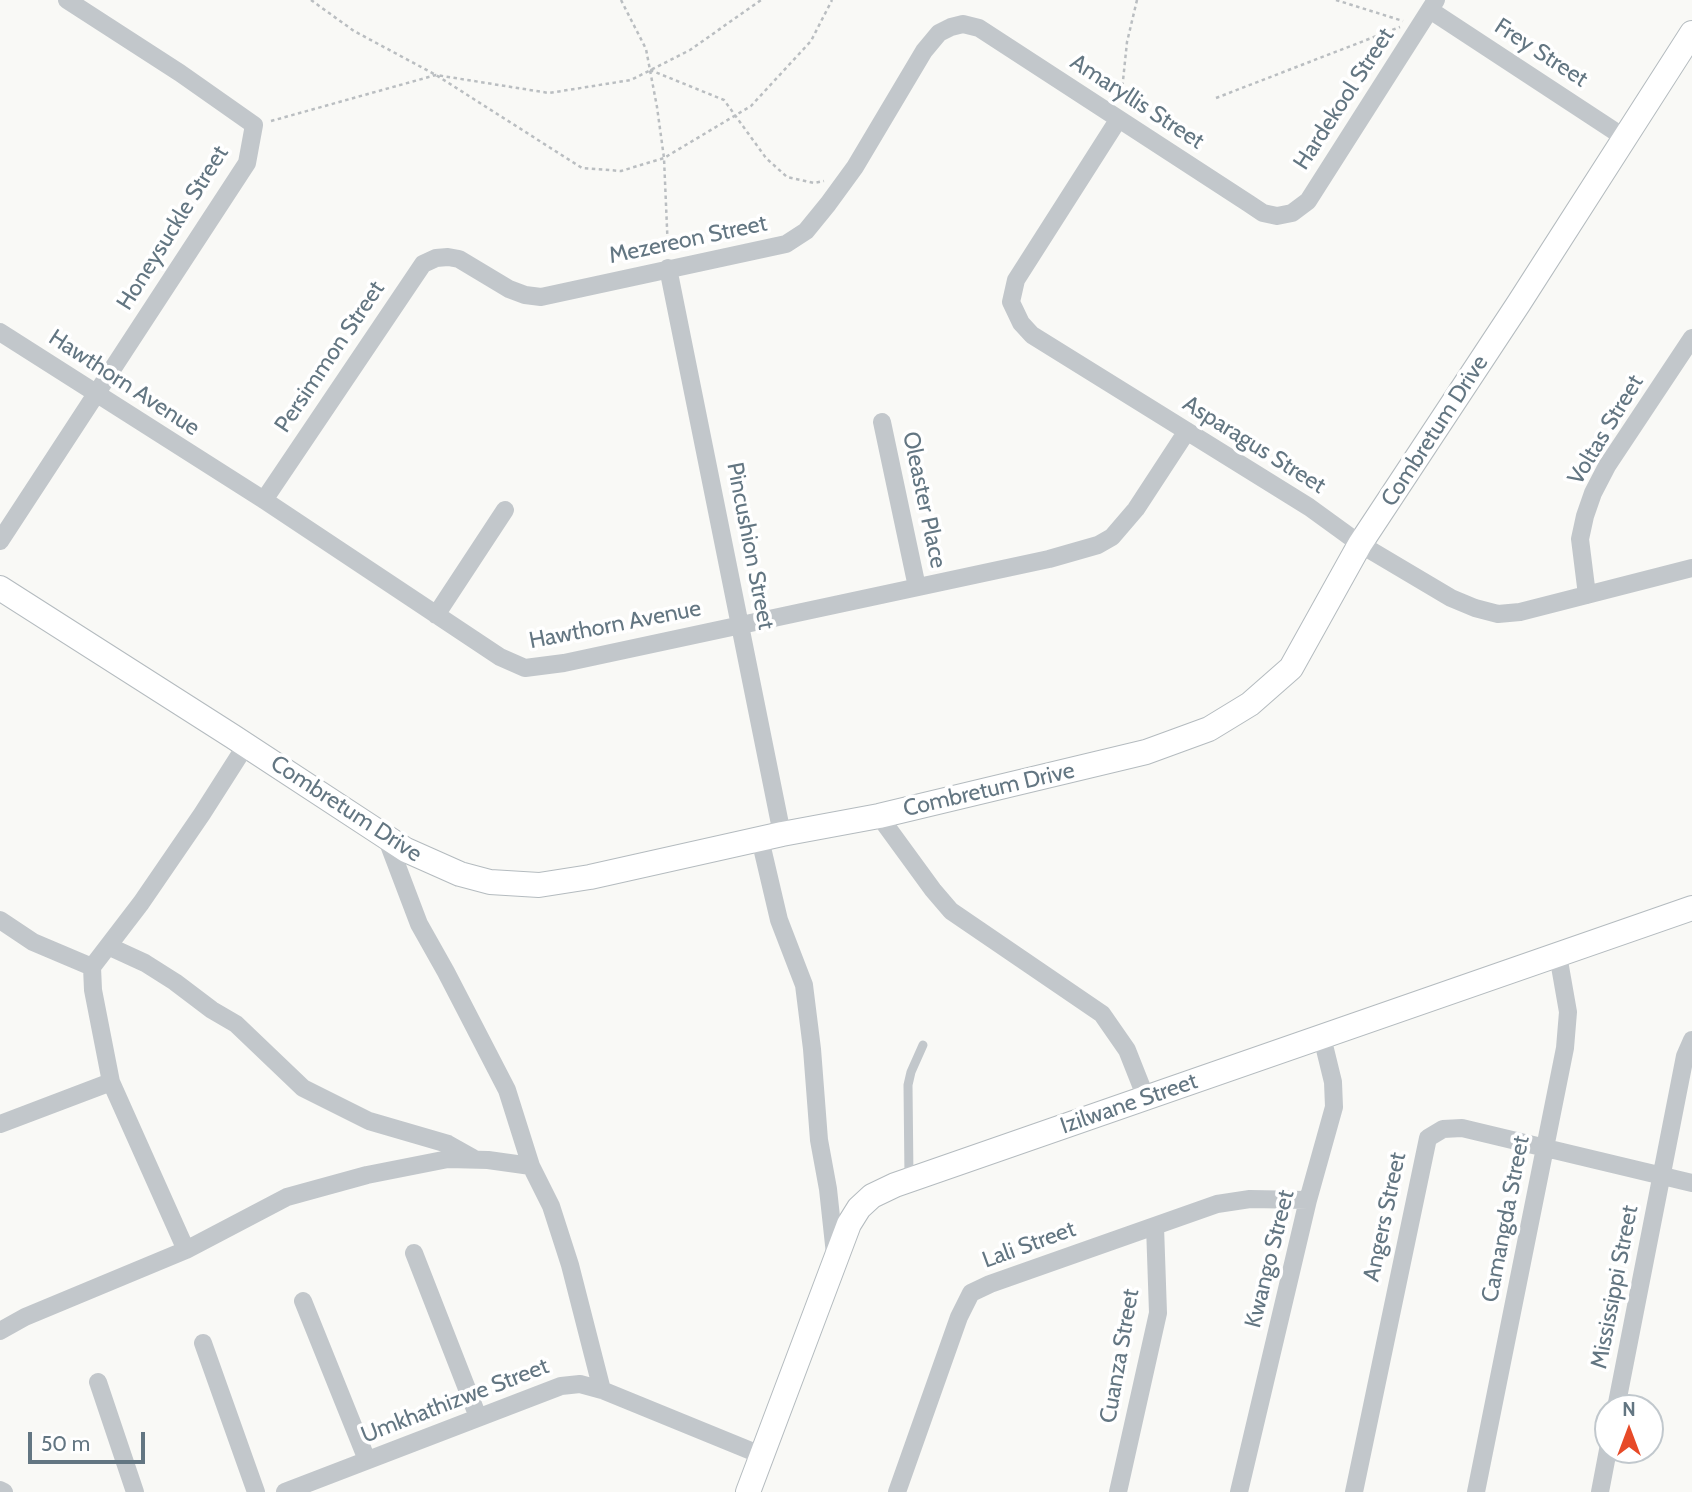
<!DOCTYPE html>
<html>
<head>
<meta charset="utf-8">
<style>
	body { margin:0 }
	#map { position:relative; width:1692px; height:1492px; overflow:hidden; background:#f9f9f6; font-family:Cabin,sans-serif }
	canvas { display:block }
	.north { position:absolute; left:1594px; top:1394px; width:70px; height:70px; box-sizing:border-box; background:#fff; border:2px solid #c1c8cd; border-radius:50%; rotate:0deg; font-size:19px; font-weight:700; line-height:28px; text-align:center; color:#637682 }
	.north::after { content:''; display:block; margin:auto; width:24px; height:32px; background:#e74a28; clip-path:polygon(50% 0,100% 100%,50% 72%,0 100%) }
	.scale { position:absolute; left:28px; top:1432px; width:117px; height:32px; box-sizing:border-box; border:4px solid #637682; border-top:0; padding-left:9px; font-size:21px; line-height:24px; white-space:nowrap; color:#637682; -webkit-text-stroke:5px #fff; paint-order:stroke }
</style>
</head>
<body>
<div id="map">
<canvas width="1692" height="1492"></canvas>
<div class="north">N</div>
<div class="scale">50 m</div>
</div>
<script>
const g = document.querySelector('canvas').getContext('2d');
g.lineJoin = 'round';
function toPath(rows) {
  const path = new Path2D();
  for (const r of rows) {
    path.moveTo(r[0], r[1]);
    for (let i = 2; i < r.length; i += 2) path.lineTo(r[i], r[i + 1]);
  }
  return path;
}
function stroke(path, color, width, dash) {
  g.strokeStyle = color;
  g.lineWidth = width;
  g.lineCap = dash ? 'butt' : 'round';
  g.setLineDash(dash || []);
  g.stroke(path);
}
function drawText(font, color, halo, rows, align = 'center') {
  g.font = font + ' Cabin,sans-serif';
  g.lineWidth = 7;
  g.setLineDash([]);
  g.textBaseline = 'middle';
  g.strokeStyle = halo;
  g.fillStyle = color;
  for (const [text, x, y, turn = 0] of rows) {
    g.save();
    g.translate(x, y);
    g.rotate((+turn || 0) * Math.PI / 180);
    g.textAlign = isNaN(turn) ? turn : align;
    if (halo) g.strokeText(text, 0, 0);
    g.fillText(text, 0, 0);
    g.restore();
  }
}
const secondary = toPath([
	[0,588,232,736,406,850,460,874,490,882,539,885,590,877,782,834,879,816,1146,752,1209,729,1250,704,1291,668,1360,544,1519,303,1692,33],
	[748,1492,849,1224,859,1208,872,1196,895,1185,1692,908]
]);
stroke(secondary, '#b4bbbf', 26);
stroke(toPath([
	[311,0,354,31,436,75,582,168,621,171,664,158,751,106,811,41,832,0],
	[621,0,646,49,657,107,664,158,668,251],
	[1336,0,1403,21],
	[650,70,724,100,766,158,787,177,814,183,824,181],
	[1216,98,1400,27],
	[1121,100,1127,42,1137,0],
	[271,121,436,75,549,93,631,80,690,50,761,0]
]), '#babec1', 2.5, [3.5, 3.5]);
stroke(toPath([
	[909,1178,908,1085,911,1072,923,1045]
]), '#c2c7cb', 9);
stroke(toPath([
	[1430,10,1625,138],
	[1118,120,1016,280,1011,302,1021,323,1032,335,1309,507,1360,544,1451,598,1475,608,1498,614,1520,612,1692,568],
	[668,268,782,834],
	[0,332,264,500,500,657,525,668,564,663,1049,559,1098,545,1112,537,1136,509,1187,431],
	[882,422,917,587],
	[264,500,423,264,436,258,448,257,459,259,509,289,525,295,541,297,786,244,806,231,828,204,855,167,924,51,939,33,951,27,963,24,979,28,1248,203,1263,213,1277,216,1292,213,1308,201,1436,0],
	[0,541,247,163,254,125,180,73,67,0],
	[1587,595,1580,539,1585,516,1593,493,1607,466,1692,338],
	[436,615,505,510],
	[879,816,933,890,951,911,1102,1014,1127,1050,1146,1098],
	[386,837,419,924,446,972,507,1090,531,1166,551,1206,570,1265,602,1390],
	[760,839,779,920,804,985,812,1049,819,1140,828,1189,835,1254],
	[0,920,33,942,92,967],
	[108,946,145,963,175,982,212,1010,236,1024,303,1088,369,1121,448,1144,473,1158],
	[0,1124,111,1082],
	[186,1250,111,1082,93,990,92,967,141,903,202,814,246,745],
	[414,1253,478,1417],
	[303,1301,367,1460],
	[0,1331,25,1317,186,1250,287,1197,367,1175,448,1159,488,1160,531,1166],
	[203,1343,256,1492],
	[98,1382,135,1492],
	[1616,1408,1685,1056,1692,1040],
	[0,1490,4,1492],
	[285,1492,561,1386,580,1384,602,1390,761,1455],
	[897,1492,959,1317,971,1293,990,1284,1217,1204,1250,1199,1308,1200],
	[1118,1492,1158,1313,1155,1226],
	[1239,1492,1308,1200,1334,1107,1333,1082,1322,1037],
	[1354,1492,1428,1138,1443,1129,1462,1128,1692,1183],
	[1476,1492,1565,1048,1568,1012,1558,955],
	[1600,1492,1608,1450]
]), '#c2c7cb', 18);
stroke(secondary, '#fff', 24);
drawText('23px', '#637682', '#fff', [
	["Frey Street",1541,53,33],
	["Hardekool Street",1344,99,-57],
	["Amaryllis Street",1137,102,33],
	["Honeysuckle Street",173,228,-58],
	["Mezereon Street",688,240,-12],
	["Persimmon Street",330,357,-56],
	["Hawthorn Avenue",124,383,33],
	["Voltas Street",1606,430,-59],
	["Combretum Drive",1435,431,-57],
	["Asparagus Street",1254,445,32],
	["Oleaster Place",924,500,78],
	["Pincushion Street",750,546,79],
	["Hawthorn Avenue",615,625,-11],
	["Combretum Drive",989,790,-13],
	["Combretum Drive",346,809,33],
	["Izilwane Street",1129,1104,-19],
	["Angers Street",1385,1217,-78],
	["Camangda Street",1506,1219,-79],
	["Lali Street",1029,1245,-20],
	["Kwango Street",1270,1259,-76],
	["Mississippi Street",1615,1287,-79],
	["Cuanza Street",1120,1356,-80],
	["Umkhathizwe Street",455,1401,-21]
]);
</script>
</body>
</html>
